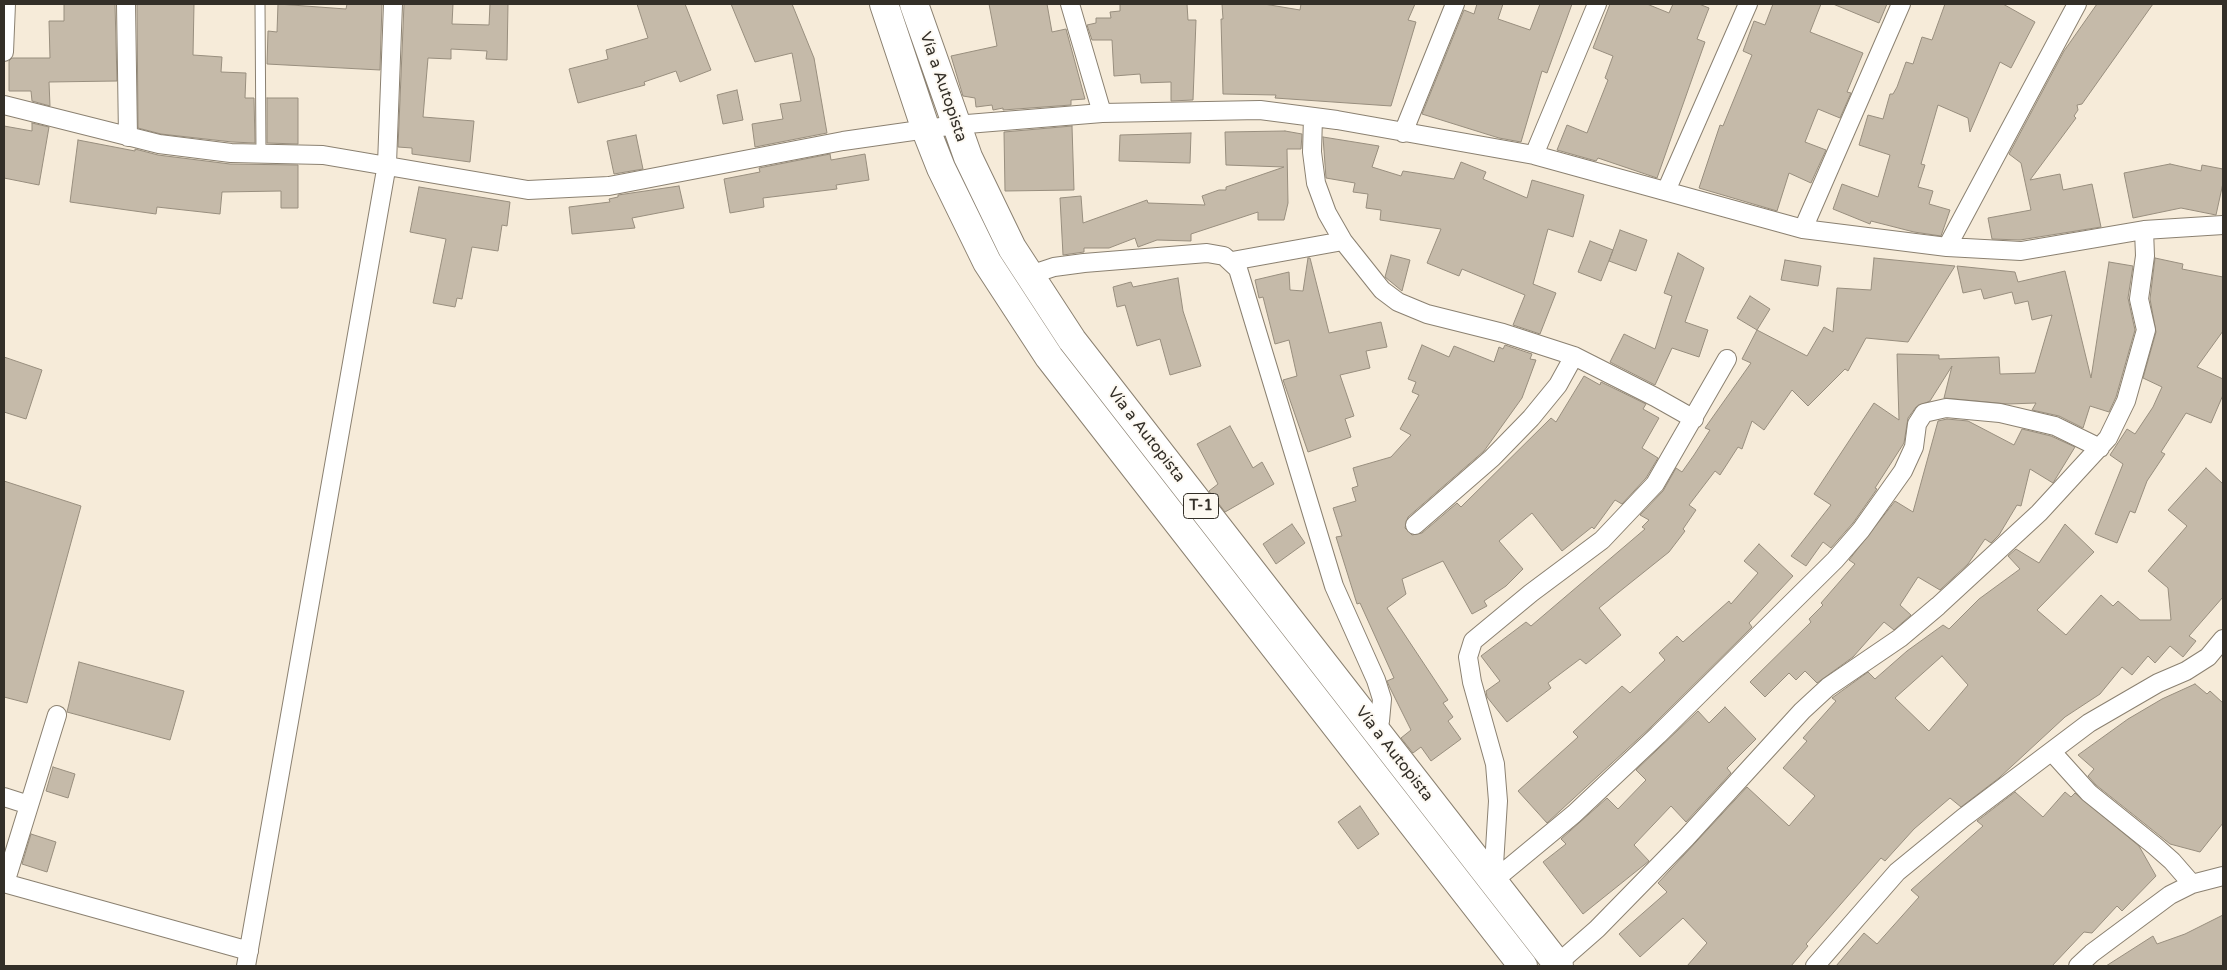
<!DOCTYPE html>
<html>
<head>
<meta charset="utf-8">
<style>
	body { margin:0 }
	#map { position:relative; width:2227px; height:970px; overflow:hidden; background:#f6ebd9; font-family:"Varela Round",sans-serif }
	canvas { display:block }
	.frame { position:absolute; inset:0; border:5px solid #332f28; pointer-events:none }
</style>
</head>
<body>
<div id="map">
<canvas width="2227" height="970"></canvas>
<div class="frame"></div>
</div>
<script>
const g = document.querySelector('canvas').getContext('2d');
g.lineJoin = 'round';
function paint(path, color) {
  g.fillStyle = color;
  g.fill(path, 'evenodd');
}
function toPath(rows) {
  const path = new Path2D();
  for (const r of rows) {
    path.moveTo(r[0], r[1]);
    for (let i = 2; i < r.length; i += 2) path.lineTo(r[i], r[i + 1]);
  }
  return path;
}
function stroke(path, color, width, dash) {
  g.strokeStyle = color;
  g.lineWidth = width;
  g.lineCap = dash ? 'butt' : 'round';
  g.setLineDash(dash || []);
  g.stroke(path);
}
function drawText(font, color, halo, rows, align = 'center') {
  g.font = font + ' "Varela Round",sans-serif';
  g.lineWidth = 4;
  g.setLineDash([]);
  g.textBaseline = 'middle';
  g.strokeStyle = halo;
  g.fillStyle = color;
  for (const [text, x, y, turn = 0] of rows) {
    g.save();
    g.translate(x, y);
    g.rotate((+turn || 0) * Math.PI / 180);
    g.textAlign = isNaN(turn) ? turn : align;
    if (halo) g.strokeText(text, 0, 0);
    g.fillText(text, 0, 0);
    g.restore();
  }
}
const building = toPath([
	[64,4,115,4,117,81,49,82,50,106,32,101,31,91,9,91,9,61,12,58,50,58,49,21,64,21,64,4],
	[137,4,194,4,193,55,222,57,221,72,246,73,245,98,254,98,255,143,232,142,161,134,138,128,137,4],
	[278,4,346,9,347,4,382,4,380,70,267,64,268,31,277,32,278,4],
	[404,4,453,4,452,24,489,25,490,4,508,4,507,60,486,59,487,51,451,49,451,59,428,58,423,117,474,121,470,162,412,154,412,148,398,147,404,4],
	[637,4,685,4,711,70,680,82,676,71,644,82,645,85,578,103,569,69,608,59,606,50,648,38,637,4],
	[731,4,792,4,814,58,827,133,755,147,752,124,783,119,780,104,801,101,792,53,755,62,731,4],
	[989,4,1047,4,1052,32,1066,29,1085,99,1071,100,1071,105,1003,110,1003,108,993,110,992,105,976,107,975,98,963,96,951,56,997,46,989,4],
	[1120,4,1187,4,1188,20,1196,20,1193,100,1171,101,1171,82,1141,83,1140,74,1114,76,1112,40,1092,40,1087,25,1096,23,1096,18,1111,18,1110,12,1120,11,1120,4],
	[1222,4,1264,4,1300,10,1301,4,1415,4,1408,20,1416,22,1391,106,1275,98,1276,95,1223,94,1221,19,1223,19,1222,4],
	[1477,4,1503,4,1498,19,1530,30,1540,4,1572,4,1547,73,1542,71,1521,142,1499,138,1422,114,1464,10,1474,14,1477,4],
	[1610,4,1647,4,1669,13,1673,4,1699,4,1709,8,1697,39,1705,42,1657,178,1598,158,1596,161,1557,150,1567,125,1587,133,1608,80,1605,78,1613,56,1593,48,1610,4],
	[1773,4,1821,4,1810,32,1863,53,1847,92,1851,93,1840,118,1818,109,1805,142,1826,150,1811,183,1789,173,1777,211,1699,188,1720,125,1723,126,1752,55,1743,51,1754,21,1765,25,1773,4],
	[1833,4,1887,4,1879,23,1833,4],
	[1945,4,2003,4,2035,22,2011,68,2000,62,1970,132,1968,118,1938,105,1921,164,1925,165,1918,187,1933,191,1929,204,1950,210,1941,236,1914,232,1871,221,1870,224,1833,209,1842,184,1878,197,1890,155,1859,145,1868,115,1883,119,1890,94,1893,94,1897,87,1906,62,1913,64,1922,37,1932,40,1945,4],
	[2097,4,2153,4,2082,104,2077,105,2078,110,2074,116,2076,118,2030,180,2060,174,2063,190,2092,184,2101,227,2020,240,1992,239,1988,218,2031,210,2021,163,2009,154,2064,51,2097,4],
	[737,90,743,120,723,124,717,95,737,90],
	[267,98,298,98,298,144,267,143,267,98],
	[32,123,49,127,39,185,4,178,4,126,32,131,32,123],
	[1072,126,1074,190,1005,191,1004,132,1072,126],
	[1285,131,1302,134,1301,149,1287,149,1288,203,1284,220,1258,220,1258,212,1191,234,1191,241,1157,240,1138,247,1135,238,1109,248,1084,248,1084,252,1063,255,1060,198,1081,196,1083,223,1147,200,1148,203,1205,205,1202,196,1219,190,1226,190,1226,187,1284,167,1226,165,1225,132,1285,131],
	[1191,133,1190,163,1119,161,1120,135,1191,133],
	[636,135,643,169,614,174,607,141,636,135],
	[1323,137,1379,146,1372,167,1401,176,1403,171,1454,179,1461,162,1486,172,1483,179,1527,198,1532,180,1584,195,1573,237,1548,229,1533,284,1556,293,1540,334,1513,325,1525,295,1462,269,1459,276,1427,263,1441,229,1380,220,1381,210,1366,208,1368,194,1353,192,1355,183,1326,178,1323,137],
	[78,140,135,151,135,149,158,155,230,164,298,165,298,208,281,208,281,191,222,192,220,214,157,207,156,214,70,202,78,140],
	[830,154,831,160,865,154,869,180,836,185,837,189,763,198,764,207,730,213,724,179,760,172,759,168,830,154],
	[2170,164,2201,171,2202,165,2223,169,2223,183,2216,215,2181,208,2133,218,2124,173,2170,164],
	[679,186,684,208,632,218,635,228,572,234,569,207,610,202,609,199,618,197,618,195,679,186],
	[419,187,510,202,507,226,502,225,498,251,472,247,462,299,457,298,455,307,433,303,446,239,410,232,419,187],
	[1620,230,1647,240,1636,271,1609,261,1620,230],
	[1590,241,1613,250,1601,281,1578,272,1590,241],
	[1678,253,1704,268,1685,322,1708,330,1699,357,1672,348,1655,385,1610,362,1624,334,1655,349,1672,296,1664,293,1678,253],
	[1391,255,1410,260,1402,291,1385,277,1391,255],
	[1308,258,1310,258,1329,333,1381,322,1387,347,1366,351,1370,368,1340,375,1354,416,1345,419,1351,437,1308,452,1283,380,1297,376,1289,340,1275,344,1263,297,1259,298,1255,280,1289,272,1290,290,1303,291,1308,258],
	[1874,258,1955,266,1908,342,1866,338,1848,371,1845,369,1808,406,1792,390,1764,430,1752,421,1742,449,1738,447,1720,475,1715,471,1689,505,1696,510,1683,529,1685,531,1669,552,1599,608,1621,635,1586,664,1580,659,1548,683,1551,688,1507,722,1487,697,1486,691,1500,681,1481,656,1526,622,1531,626,1645,529,1642,527,1649,520,1640,515,1663,491,1676,468,1682,472,1694,455,1710,430,1705,428,1751,363,1742,359,1757,330,1807,356,1824,327,1833,332,1837,288,1871,290,1874,258],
	[2155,258,2183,264,2182,269,2223,277,2223,331,2197,367,2223,379,2223,395,2211,423,2186,413,2161,452,2165,454,2147,481,2135,513,2130,511,2117,543,2095,534,2123,464,2110,455,2127,429,2135,434,2153,407,2162,387,2143,378,2156,332,2150,299,2155,258],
	[1785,260,1821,266,1818,286,1781,280,1785,260],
	[2109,262,2133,266,2128,298,2135,330,2116,397,2109,412,2090,406,2083,428,2059,416,2032,410,2036,403,2008,404,1944,398,1952,366,1930,401,1916,407,1908,418,1904,443,1875,488,1877,489,1853,523,1831,548,1823,542,1806,566,1791,556,1831,505,1814,494,1874,403,1899,420,1897,354,1939,355,1939,359,1999,357,2000,374,2035,373,2052,315,2032,320,2028,301,2015,304,2012,292,1984,299,1981,289,1963,293,1957,266,2015,272,2018,282,2065,271,2091,378,2109,262],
	[1178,278,1183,311,1201,366,1170,375,1160,339,1137,346,1125,305,1117,307,1113,287,1131,282,1133,287,1178,278],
	[1750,296,1770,309,1757,330,1737,318,1750,296],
	[1422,345,1449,357,1454,346,1494,362,1499,347,1503,349,1505,345,1532,354,1530,359,1536,360,1522,398,1484,451,1408,517,1405,528,1412,535,1422,533,1457,503,1461,507,1551,418,1556,422,1584,376,1600,385,1601,382,1646,404,1643,409,1659,418,1642,448,1658,458,1646,478,1622,504,1615,500,1594,529,1592,527,1562,551,1532,513,1499,541,1523,569,1506,586,1484,601,1487,606,1472,614,1443,561,1402,579,1406,594,1387,608,1448,700,1443,703,1453,717,1448,721,1461,739,1431,761,1421,747,1413,753,1401,738,1411,730,1390,688,1387,681,1394,678,1360,603,1357,604,1336,537,1342,536,1333,508,1356,501,1352,488,1358,486,1353,468,1391,457,1411,435,1400,429,1419,395,1412,392,1416,382,1408,379,1422,345],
	[4,357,42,370,26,419,4,412,4,357],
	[1947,419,1968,421,2014,445,2022,429,2051,436,2075,447,2053,483,2030,469,2021,506,2017,505,1999,535,1991,543,1985,539,1968,564,1940,590,1918,577,1900,605,1911,615,1894,630,1884,622,1853,657,1817,683,1805,671,1796,680,1789,673,1765,697,1750,682,1811,622,1809,619,1823,605,1821,603,1855,564,1849,560,1895,501,1913,512,1938,421,1947,419],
	[1230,426,1253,468,1262,462,1274,484,1225,512,1209,491,1218,484,1197,444,1230,426],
	[2206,468,2223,484,2223,597,2189,636,2196,641,2183,657,2170,646,2155,663,2148,656,2132,675,2122,667,2100,694,2065,717,1999,778,1961,807,1950,798,1914,829,1885,861,1881,858,1806,944,1808,946,1791,966,1687,966,1707,943,1683,918,1640,957,1619,934,1667,892,1658,883,1747,787,1789,826,1815,796,1783,768,1807,741,1803,738,1836,701,1832,698,1868,672,1875,679,1907,651,1943,625,1949,629,1979,599,2020,569,2008,556,2016,549,2039,563,2065,524,2094,552,2037,610,2066,635,2101,595,2113,606,2118,601,2140,620,2171,620,2168,588,2148,571,2187,526,2168,510,2206,468],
	[1942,656,1968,685,1929,731,1895,698,1942,656],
	[4,481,81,506,27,703,4,697,4,481],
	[1292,524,1305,543,1276,564,1263,544,1292,524],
	[1759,544,1793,576,1749,623,1752,627,1651,727,1547,823,1518,791,1578,737,1573,732,1622,686,1630,693,1665,660,1659,653,1677,636,1683,642,1729,601,1731,604,1758,573,1744,561,1759,544],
	[79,662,184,691,170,740,67,712,79,662],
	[2195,684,2207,694,2210,691,2223,703,2223,823,2200,852,2170,844,2096,785,2088,776,2094,769,2078,755,2128,719,2162,699,2195,684],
	[1725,707,1756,739,1727,768,1731,773,1686,822,1671,806,1634,845,1649,861,1583,914,1543,862,1566,844,1561,839,1607,798,1618,809,1646,780,1636,770,1698,711,1709,723,1725,707],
	[53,767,75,774,68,798,46,791,53,767],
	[2015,792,2043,817,2065,792,2071,797,2075,793,2139,846,2156,876,2122,911,2117,906,2092,933,2084,932,2052,966,1836,966,1864,933,1877,944,1919,897,1911,890,1983,826,1977,821,2015,792],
	[1360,806,1379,834,1358,849,1338,822,1360,806],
	[31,834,56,842,47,872,22,864,31,834],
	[2223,915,2223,966,2106,966,2153,936,2157,944,2185,934,2223,915]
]);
paint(building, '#c5baa9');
stroke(building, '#988e7e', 1);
const service = toPath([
	[260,4,261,154]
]);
const minor = toPath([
	[126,4,128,137],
	[1070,4,1102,113],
	[4,52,6,4],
	[4,105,159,144,231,153,323,155,528,190,609,186,843,141,955,125,1102,113,1260,110,1337,120,1534,155,1803,229,1947,247,2021,251,2144,230,2223,225],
	[1313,117,1312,152,1316,183,1327,213,1343,241,1382,290,1398,302,1427,314,1503,333,1574,356,1655,397,1694,419],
	[1403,133,1455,4],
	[1534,155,1597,4],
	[1666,191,1748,4],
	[1803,229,1901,4],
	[1947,247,2077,4],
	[1232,261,1343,241],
	[1030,275,1054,267,1084,263,1207,253,1224,256,1238,269,1334,586,1376,680,1382,699,1380,721,1374,729],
	[1415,525,1492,458,1531,418,1558,385,1574,356],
	[2052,752,2089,793,2155,846,2172,861,2192,884],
	[4,797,29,805],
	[1493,881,1574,814,1658,735,1835,560,1861,530,1903,471,1914,447,1917,424,1924,413,1946,408,2000,413,2055,426,2100,448],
	[1493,881,1498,801,1495,764,1472,682,1468,657,1473,641,1531,593,1602,540,1655,484,1727,359],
	[4,883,249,951],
	[5,883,57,715],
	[1557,964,1597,929,1686,838,1802,711,1828,687,1900,638,1938,606,2039,513,2108,438,2126,401,2146,330,2139,299,2145,256,2144,230],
	[246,966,387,164,393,4],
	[1815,966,1897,872,1963,818,2089,723,2158,683,2186,671,2208,657,2223,639],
	[2078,966,2092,953,2170,895,2192,884,2223,876]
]);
const trunk = toPath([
	[884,4,926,130,941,168,987,262,1049,357,1523,966],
	[914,4,968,157,1012,248,1072,340,1559,966]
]);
stroke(service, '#8b8171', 11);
stroke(minor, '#8b8171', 20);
stroke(trunk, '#8b8171', 30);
stroke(service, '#fff', 9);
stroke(minor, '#fff', 18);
stroke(trunk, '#fff', 28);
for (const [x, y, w] of [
	[1201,506,35]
]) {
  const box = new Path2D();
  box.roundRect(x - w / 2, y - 12.5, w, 25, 4);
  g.fillStyle = '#fdf9f2';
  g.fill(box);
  stroke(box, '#332f28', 1);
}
drawText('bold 15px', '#332f28', null, [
	["T-1",1201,506]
]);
drawText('16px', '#332f28', '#fdf9f2', [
	["Vía a Autopista",943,87,71],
	["Vía a Autopista",1146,435,52],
	["Vía a Autopista",1394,754,52]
]);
</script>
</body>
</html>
